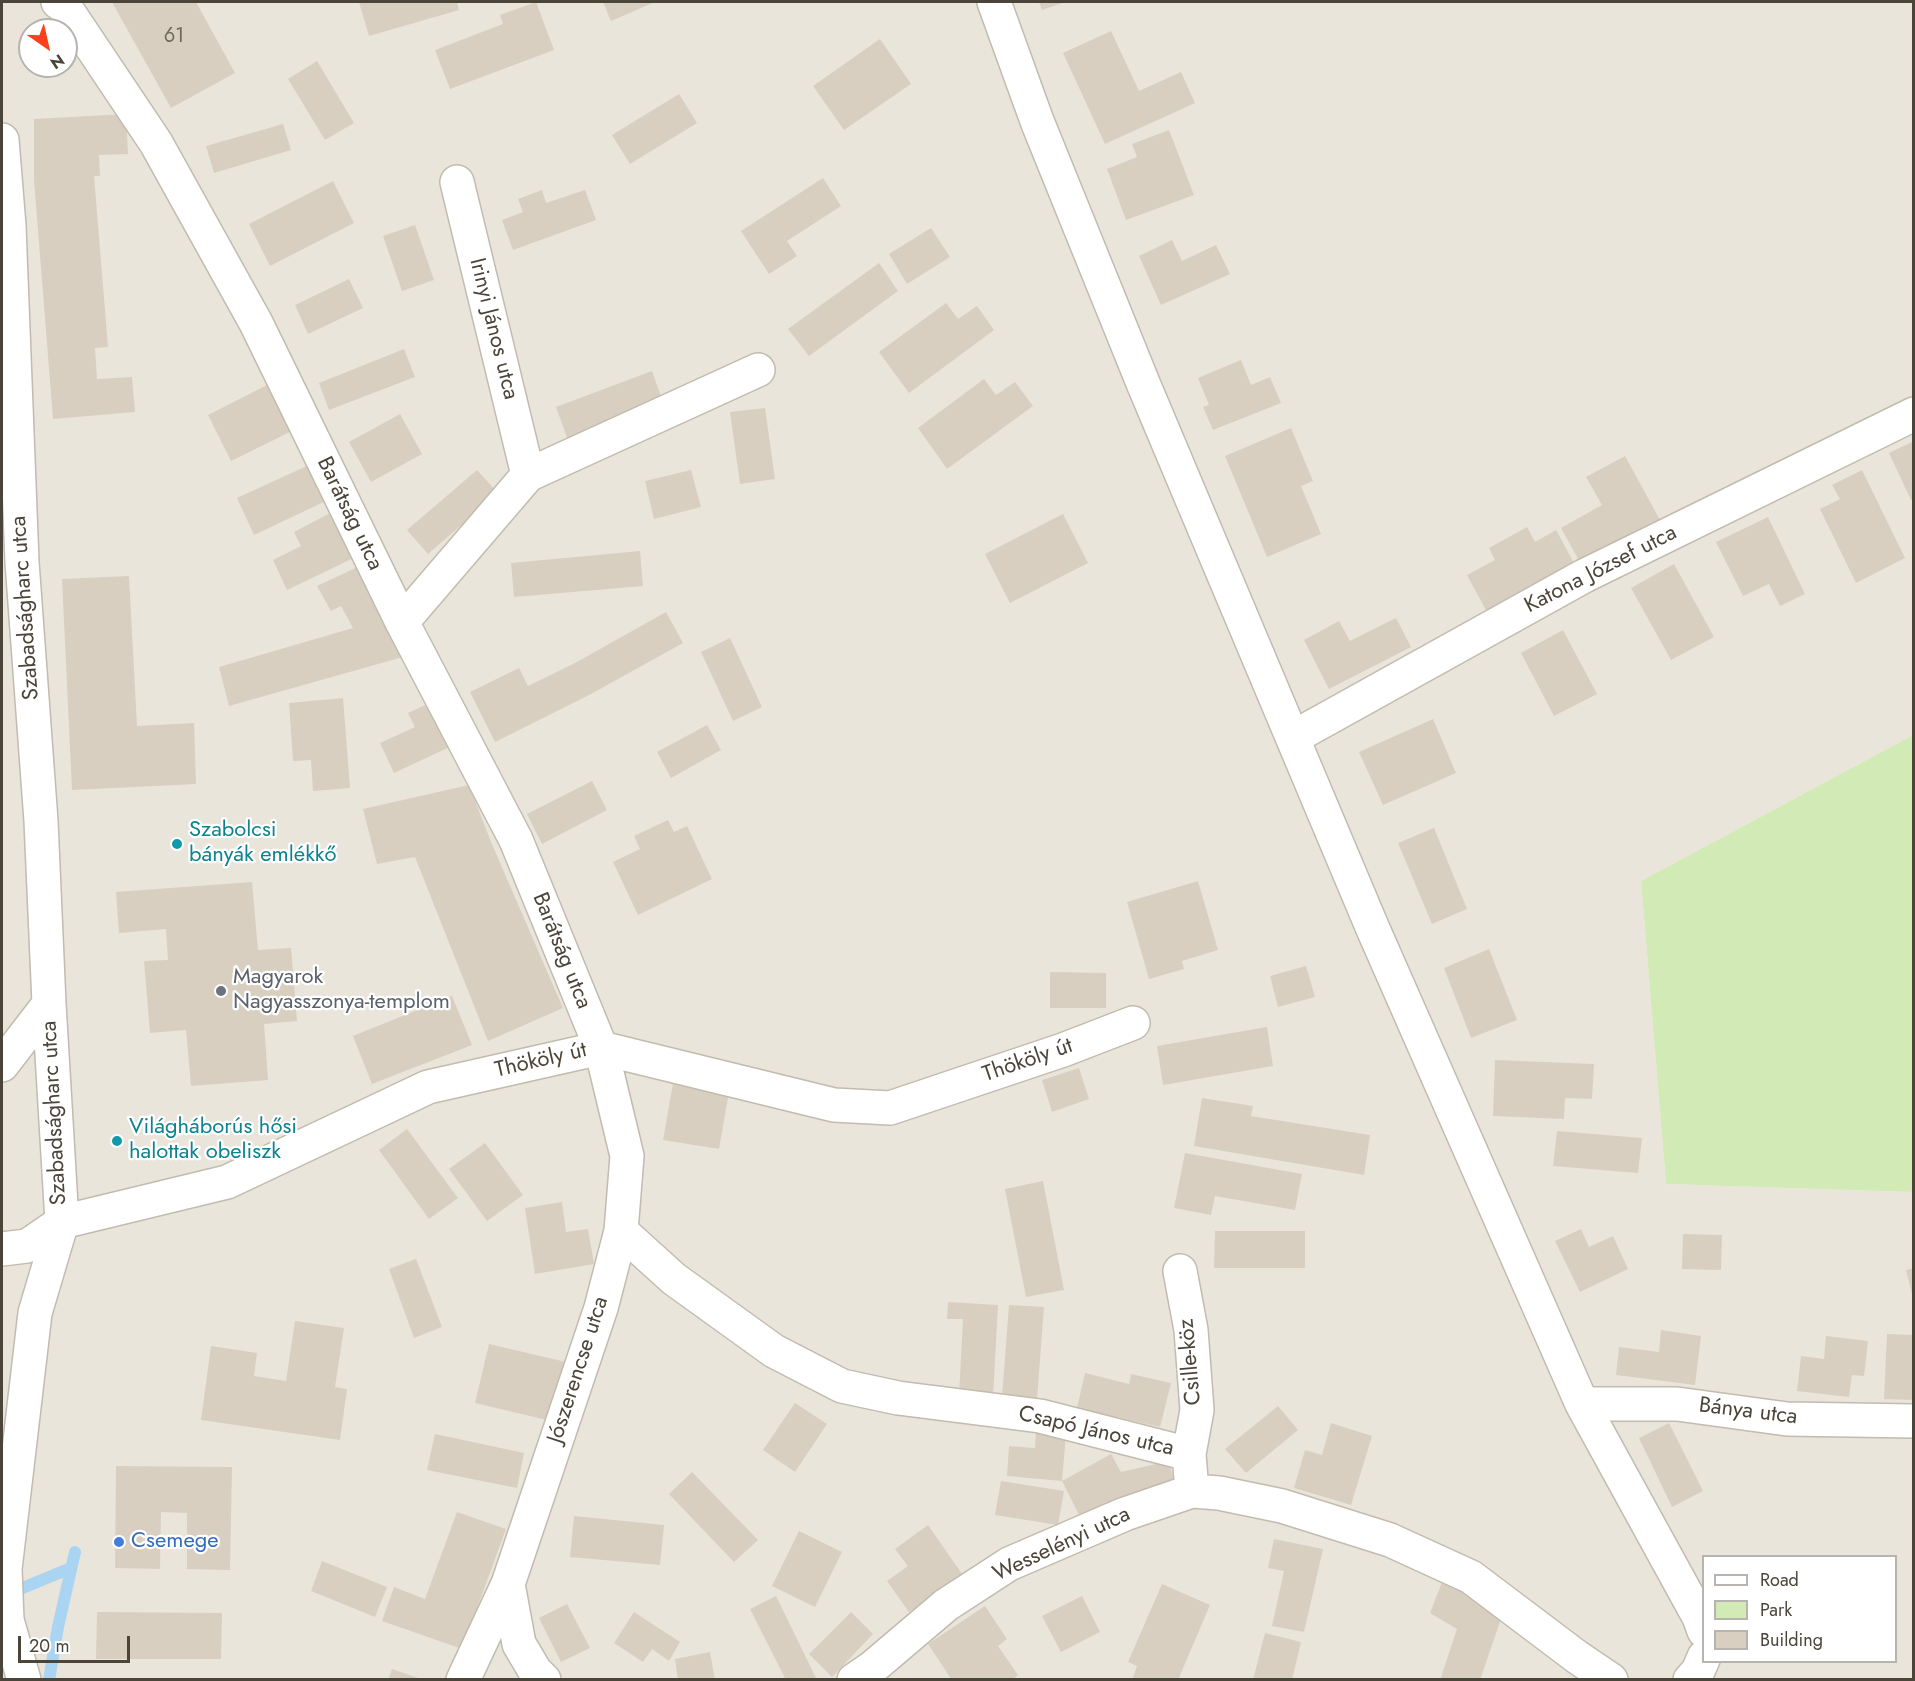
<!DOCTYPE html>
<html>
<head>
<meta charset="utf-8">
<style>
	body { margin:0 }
	#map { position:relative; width:1915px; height:1681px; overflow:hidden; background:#f6f3ec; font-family:Jost,sans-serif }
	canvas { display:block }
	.frame { position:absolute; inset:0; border:3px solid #4b4439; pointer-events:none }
	.legend { position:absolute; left:1702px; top:1555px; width:195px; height:108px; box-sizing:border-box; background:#fff; border:2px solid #b7b4b0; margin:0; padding:8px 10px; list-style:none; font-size:18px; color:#4b4439 }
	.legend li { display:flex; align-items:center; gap:12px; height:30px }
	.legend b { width:30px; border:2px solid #b7b4b0 }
	.north { position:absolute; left:18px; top:18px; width:60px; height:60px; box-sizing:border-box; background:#fff; border:2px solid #b7b4b0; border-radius:50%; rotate:146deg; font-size:16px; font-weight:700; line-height:24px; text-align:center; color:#4b4439 }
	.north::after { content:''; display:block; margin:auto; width:21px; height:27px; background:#fc3f1d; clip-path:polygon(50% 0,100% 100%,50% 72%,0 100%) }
	.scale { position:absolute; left:18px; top:1636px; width:112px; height:27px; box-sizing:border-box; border:3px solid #4b4439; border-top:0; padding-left:8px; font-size:18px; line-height:21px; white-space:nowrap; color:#4b4439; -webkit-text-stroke:4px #fff; paint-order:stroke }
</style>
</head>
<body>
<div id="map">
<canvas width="1915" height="1681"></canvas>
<div class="frame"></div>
<ul class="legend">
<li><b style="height:8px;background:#fff"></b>Road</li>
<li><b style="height:16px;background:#d2eab5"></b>Park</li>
<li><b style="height:16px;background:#d8cfc1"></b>Building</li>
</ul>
<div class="north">N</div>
<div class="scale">20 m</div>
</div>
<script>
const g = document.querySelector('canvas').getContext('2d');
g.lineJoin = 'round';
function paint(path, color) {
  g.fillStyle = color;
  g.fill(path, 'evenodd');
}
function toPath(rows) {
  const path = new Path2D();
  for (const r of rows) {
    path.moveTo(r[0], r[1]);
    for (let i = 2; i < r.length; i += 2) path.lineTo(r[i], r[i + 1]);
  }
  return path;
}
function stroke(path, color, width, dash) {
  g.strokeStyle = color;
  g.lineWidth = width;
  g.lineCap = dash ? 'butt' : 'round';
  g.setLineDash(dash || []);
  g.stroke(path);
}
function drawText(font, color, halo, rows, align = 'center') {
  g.font = font + ' Jost,sans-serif';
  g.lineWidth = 4.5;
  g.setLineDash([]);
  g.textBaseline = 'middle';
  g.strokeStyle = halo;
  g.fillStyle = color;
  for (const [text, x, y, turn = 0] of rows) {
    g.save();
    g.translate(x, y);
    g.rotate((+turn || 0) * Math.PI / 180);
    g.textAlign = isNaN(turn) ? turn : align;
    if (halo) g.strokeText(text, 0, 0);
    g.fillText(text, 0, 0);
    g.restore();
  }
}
paint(toPath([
	[2,2,1913,2,1913,735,1641,881,1666,1184,1913,1192,1913,1679,2,1680],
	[30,30,66,30,66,66,30,66],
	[1704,1556,1896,1556,1896,1662,1704,1662]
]), '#eae5da');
paint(toPath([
	[1913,735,1913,1192,1666,1184,1641,881]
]), '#d2eab5');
stroke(toPath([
	[8,1594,71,1568],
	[49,1680,58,1627,75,1552]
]), '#a9d4f2', 12);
paint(toPath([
	[112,2,196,2,235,73,171,108],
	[359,2,457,2,459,10,369,36],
	[536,2,554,50,450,89,435,50,503,24,500,15],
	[603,2,655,2,611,21],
	[1039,2,1065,2,1042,10],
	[1111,31,1139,91,1181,72,1195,103,1105,144,1063,53],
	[880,39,911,84,844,130,813,86],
	[317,61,354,123,325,140,288,79],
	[679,94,697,123,630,164,612,135],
	[126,114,128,154,99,155,100,176,94,176,108,347,95,348,97,379,132,377,135,412,53,419,34,180,34,119],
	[283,124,291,150,214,173,206,146],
	[1169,130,1194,195,1126,220,1107,169,1137,157,1132,144],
	[823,178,841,206,787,241,797,256,769,274,741,231],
	[333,181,354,223,270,266,249,224],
	[542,190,546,203,585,190,596,220,513,250,502,220,523,212,518,199],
	[415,225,434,280,402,291,383,236],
	[931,228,950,257,907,284,889,254],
	[1172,240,1182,261,1216,245,1230,274,1161,305,1139,256],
	[879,263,898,291,809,356,788,329],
	[349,279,363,308,308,334,295,305],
	[946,303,958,319,977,306,994,330,909,393,879,352],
	[404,349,415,377,329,410,319,383],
	[1241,360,1251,385,1270,377,1281,403,1213,430,1203,407,1209,405,1198,378],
	[652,371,664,405,568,440,556,407],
	[984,379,996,395,1015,382,1033,406,947,469,918,428],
	[269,384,292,431,231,461,208,415],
	[765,408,775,479,740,484,730,412],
	[400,414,422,454,371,482,349,442],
	[1291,428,1313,481,1301,486,1321,534,1267,557,1225,456],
	[1914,441,1914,499,1911,500,1889,453],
	[1625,456,1660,520,1581,564,1561,528,1602,505,1586,477],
	[311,464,328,500,254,535,237,498],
	[477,470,498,493,428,554,407,530],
	[691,470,701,507,654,519,645,481],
	[1862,470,1905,558,1856,583,1820,509,1840,499,1832,485],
	[336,510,360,555,287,590,273,560,301,546,294,532],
	[1063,514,1088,563,1010,603,985,554],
	[1768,517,1805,594,1780,606,1769,584,1743,596,1716,542],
	[1527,527,1535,542,1556,530,1574,563,1487,612,1467,575,1495,560,1489,548],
	[640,551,643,586,514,597,511,563],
	[364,564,410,655,229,706,219,667,353,628,341,606,331,611,317,586],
	[1674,564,1714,637,1671,660,1631,588],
	[129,576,137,726,194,723,196,784,72,790,62,579],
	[666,612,683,643,591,694,495,742,470,692,519,668,528,686,575,663],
	[1396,618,1411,647,1329,689,1304,640,1339,621,1350,641],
	[1563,630,1597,694,1554,716,1521,653],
	[730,638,762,707,733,721,701,652],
	[343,698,350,788,313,791,311,760,293,761,289,703],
	[434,701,454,745,394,773,380,743,415,727,408,713],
	[1433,719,1456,773,1383,805,1359,752],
	[707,725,721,750,671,778,657,752],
	[592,781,607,810,542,844,527,814],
	[469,785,491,842,563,1008,488,1041,415,857,377,864,363,809],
	[668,820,674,832,687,826,712,879,638,915,613,862,640,849,634,836],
	[1434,828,1467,909,1432,924,1398,843],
	[1198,881,1218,950,1182,961,1184,969,1149,979,1127,902],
	[252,882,258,950,291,948,297,1021,264,1024,268,1080,191,1086,186,1030,150,1033,144,961,168,960,166,929,119,933,116,892],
	[1489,949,1517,1020,1471,1038,1444,968],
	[1306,966,1315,997,1278,1007,1270,976],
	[1050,972,1106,973,1106,1008,1050,1008],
	[452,996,472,1045,372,1084,353,1036],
	[1267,1027,1273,1066,1163,1085,1157,1046],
	[1495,1060,1594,1064,1592,1099,1565,1098,1564,1119,1493,1116],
	[1079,1068,1089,1099,1052,1112,1042,1080],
	[673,1083,729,1092,719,1149,663,1140],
	[1202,1098,1253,1106,1251,1116,1370,1135,1364,1175,1194,1146],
	[407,1129,458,1198,429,1219,379,1150],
	[1557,1131,1642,1138,1638,1173,1553,1166],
	[485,1143,523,1195,487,1221,449,1169],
	[1185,1153,1302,1174,1295,1210,1215,1196,1211,1215,1174,1208],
	[1043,1181,1064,1290,1026,1297,1005,1189],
	[562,1202,566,1232,588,1229,594,1264,535,1274,525,1208],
	[1581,1229,1589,1247,1613,1236,1628,1269,1580,1292,1555,1241],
	[1215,1231,1305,1231,1305,1268,1214,1268],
	[1683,1234,1722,1235,1721,1270,1682,1269],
	[416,1259,442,1327,414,1338,389,1269],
	[1914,1268,1914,1298,1913,1298,1906,1270],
	[948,1302,998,1305,993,1397,959,1396,963,1319,947,1319],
	[1009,1305,1044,1307,1037,1399,1002,1397],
	[295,1321,344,1328,335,1387,347,1389,340,1440,201,1420,211,1346,257,1353,254,1376,286,1381],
	[1661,1330,1701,1336,1695,1385,1616,1375,1619,1347,1659,1352],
	[1887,1334,1914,1335,1914,1400,1884,1399],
	[1826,1336,1868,1341,1864,1376,1852,1375,1849,1397,1797,1391,1801,1356,1824,1359],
	[489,1344,566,1362,551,1421,475,1403],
	[1085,1373,1129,1384,1131,1374,1171,1383,1160,1427,1077,1408],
	[795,1403,827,1424,795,1472,763,1450],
	[1278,1406,1298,1430,1246,1473,1225,1449],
	[1331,1423,1372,1436,1351,1505,1294,1488,1305,1450,1322,1455],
	[1669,1423,1703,1491,1672,1507,1639,1438],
	[1036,1432,1066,1434,1062,1481,1007,1476,1009,1446,1035,1448],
	[435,1434,524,1453,517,1488,427,1470],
	[1111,1454,1121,1472,1169,1461,1175,1486,1081,1519,1062,1481],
	[116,1466,232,1467,230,1570,187,1569,187,1513,161,1512,160,1569,115,1568],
	[692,1472,758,1540,734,1562,669,1494],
	[1001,1481,1064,1491,1058,1525,995,1515],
	[457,1512,506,1529,462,1649,382,1621,394,1587,425,1599],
	[574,1516,664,1525,660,1565,570,1557],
	[928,1525,962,1574,909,1612,887,1581,908,1566,895,1549],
	[799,1531,842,1552,815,1607,772,1586],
	[1274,1539,1323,1549,1304,1632,1272,1626,1284,1571,1268,1568],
	[322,1561,387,1587,375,1617,311,1591],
	[1444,1577,1503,1613,1480,1680,1440,1680,1457,1629,1430,1613],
	[1162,1584,1210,1605,1178,1680,1132,1680,1137,1666,1128,1662],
	[776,1596,817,1680,786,1680,750,1609],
	[1082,1596,1100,1632,1061,1652,1042,1616],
	[567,1604,590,1648,561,1662,539,1618],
	[985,1606,1007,1639,998,1646,1018,1675,1012,1680,952,1680,928,1644],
	[97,1612,222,1613,221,1659,96,1659],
	[634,1612,680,1642,669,1661,652,1649,643,1662,614,1643],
	[851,1612,873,1634,832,1677,809,1654],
	[1265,1633,1301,1642,1292,1680,1253,1680],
	[710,1652,715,1680,678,1680,675,1659],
	[392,1669,421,1679,421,1680,388,1680]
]), '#d8cfc1');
const minor = toPath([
	[58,2,65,7,156,143,256,323,402,622,516,840,601,1048,627,1156,621,1231,601,1308,508,1584,463,1680],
	[994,2,1037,121,1143,383,1373,929,1582,1404,1699,1617,1704,1631],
	[2,140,9,226,22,562,41,821,49,1004,62,1222,35,1313,5,1569,7,1620,24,1680],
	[528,475,758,370],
	[402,622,528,475,457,182],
	[1294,737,1584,576,1914,414],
	[2,1065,49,1004],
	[621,1231,674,1279,774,1351,842,1386,898,1398,1040,1416,1189,1454,1192,1491,1219,1493,1282,1506,1390,1540,1471,1577,1577,1657,1611,1680],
	[2,1249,27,1246,62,1222,227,1182,428,1087,601,1048,834,1105,890,1108,1063,1050,1133,1023],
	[1180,1271,1191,1330,1197,1410,1189,1454],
	[1582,1404,1677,1404,1787,1419,1914,1421],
	[508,1584,519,1644,535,1671,544,1680],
	[854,1680,873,1667,946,1605,1009,1564,1125,1514,1192,1491],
	[1690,1680,1698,1671,1704,1657]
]);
stroke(minor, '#c2bbae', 36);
stroke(minor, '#fff', 33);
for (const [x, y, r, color] of [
	[177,844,6,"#0f9aa8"],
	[221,991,6,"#6b7280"],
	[117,1141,6,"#0f9aa8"],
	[119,1542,6,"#3f7fe0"]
]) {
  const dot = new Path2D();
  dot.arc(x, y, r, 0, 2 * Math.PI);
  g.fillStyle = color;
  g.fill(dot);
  stroke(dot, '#fff', 2);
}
drawText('20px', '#6e675b', null, [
	["61",174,37]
]);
drawText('22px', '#4b4439', '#fff', [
	["Irinyi János utca",493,329,76],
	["Barátság utca",349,514,64],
	["Katona József utca",1601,570,-27],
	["Szabadságharc utca",26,608,-94],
	["Barátság utca",561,951,68],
	["Thököly út",541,1061,-13],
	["Thököly út",1028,1061,-19],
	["Szabadságharc utca",55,1113,-93],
	["Csille-köz",1191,1362,-95],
	["Jószerencse utca",579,1370,-72],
	["Bánya utca",1748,1412,7],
	["Csapó János utca",1096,1432,13],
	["Wesselényi utca",1062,1545,-25]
]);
drawText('22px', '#0d838f', '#fff', [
	["Szabolcsi",189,831],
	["bányák emlékkő",189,856],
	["Világháborús hősi",129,1128],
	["halottak obeliszk",129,1153]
], 'left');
drawText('22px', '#5b616d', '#fff', [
	["Magyarok",233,978],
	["Nagyasszonya-templom",233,1003]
], 'left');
drawText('22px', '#366cbe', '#fff', [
	["Csemege",131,1542]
], 'left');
</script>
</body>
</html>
